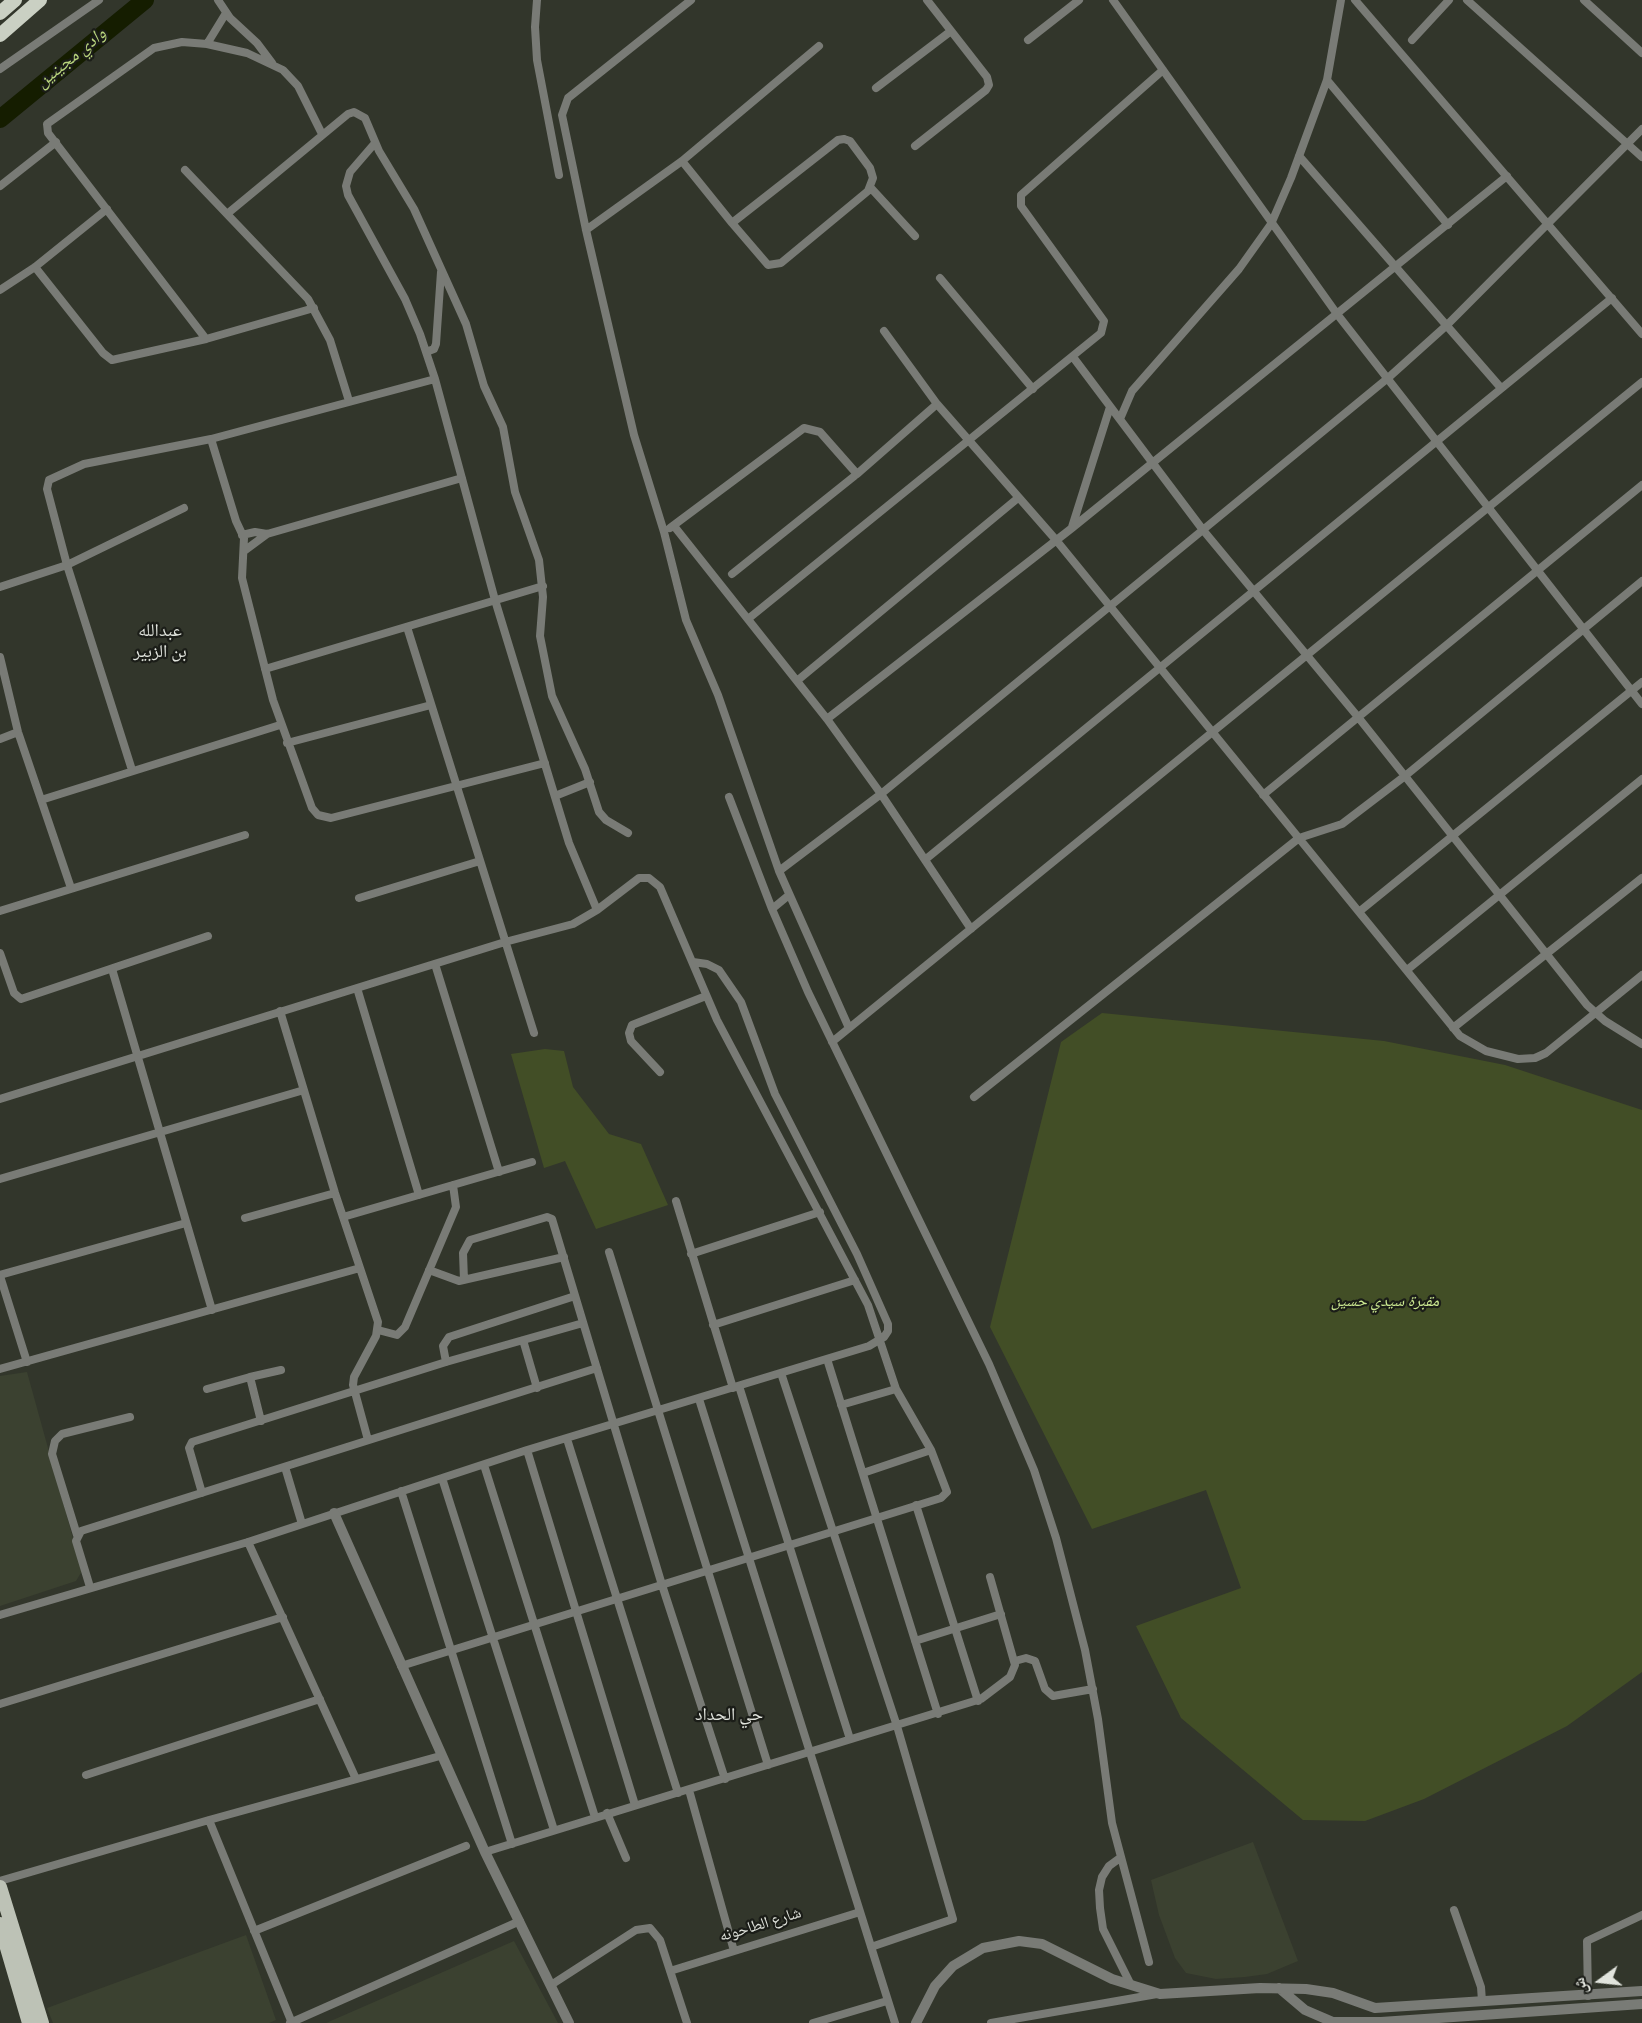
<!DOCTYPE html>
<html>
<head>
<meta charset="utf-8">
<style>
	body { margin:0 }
	#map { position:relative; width:1642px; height:2023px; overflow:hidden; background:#32362b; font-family:Georgia,"Noto Naskh Arabic",serif }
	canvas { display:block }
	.north { position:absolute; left:1570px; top:1951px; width:60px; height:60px; -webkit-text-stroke:4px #1b1d18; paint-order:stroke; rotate:255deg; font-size:16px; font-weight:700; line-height:24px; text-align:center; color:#e1e4dd }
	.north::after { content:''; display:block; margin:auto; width:21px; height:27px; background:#e1e4dd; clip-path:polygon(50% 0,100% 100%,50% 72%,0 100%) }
</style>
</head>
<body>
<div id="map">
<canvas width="1642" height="2023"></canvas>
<div class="north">ش</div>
</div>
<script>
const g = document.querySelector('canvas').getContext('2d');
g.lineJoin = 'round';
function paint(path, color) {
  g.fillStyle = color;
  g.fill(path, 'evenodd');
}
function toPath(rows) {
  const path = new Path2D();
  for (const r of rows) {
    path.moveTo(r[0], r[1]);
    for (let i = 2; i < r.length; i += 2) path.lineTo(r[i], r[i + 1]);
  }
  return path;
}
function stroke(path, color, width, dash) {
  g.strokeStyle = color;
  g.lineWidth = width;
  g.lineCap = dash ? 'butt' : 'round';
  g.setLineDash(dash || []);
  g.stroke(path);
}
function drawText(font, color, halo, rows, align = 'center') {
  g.font = font + ' Georgia,"Noto Naskh Arabic",serif';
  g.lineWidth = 4.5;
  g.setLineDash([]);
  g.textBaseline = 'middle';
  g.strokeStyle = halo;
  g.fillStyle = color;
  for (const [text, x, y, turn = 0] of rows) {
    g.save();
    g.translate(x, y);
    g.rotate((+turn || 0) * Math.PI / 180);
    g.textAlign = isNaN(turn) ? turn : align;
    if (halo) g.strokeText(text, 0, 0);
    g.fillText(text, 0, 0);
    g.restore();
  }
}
paint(toPath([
	[27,1372,82,1571,76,1581,0,1606,0,1376],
	[1253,1842,1298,1961,1267,1974,1245,1977,1216,1979,1186,1973,1175,1958,1159,1915,1151,1880],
	[246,1935,276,2020,269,2023,53,2023,47,2008],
	[514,1941,558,2023,326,2023]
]), '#3b4130');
paint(toPath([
	[1102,1013,1384,1041,1505,1065,1642,1110,1642,1672,1567,1726,1424,1799,1365,1821,1303,1820,1181,1718,1136,1626,1241,1588,1206,1490,1092,1529,990,1327,1061,1042],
	[545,1049,564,1051,573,1087,609,1134,641,1144,668,1205,596,1229,565,1161,544,1168,511,1054]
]), '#424e26');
stroke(toPath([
	[0,119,145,0]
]), '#151d00', 18);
stroke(toPath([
	[218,0,230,18,257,43,272,63],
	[537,0,535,27,537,60,559,175],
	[691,0,568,98,562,115,586,230,634,435,664,532,686,620,718,695,779,871,849,1028],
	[1113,0,1337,314,1642,704],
	[1355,0,1642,334],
	[1467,0,1642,157],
	[1584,0,1642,53],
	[1028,40,1079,0],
	[1412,40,1449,0],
	[207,44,226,13],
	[0,69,99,0],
	[1327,80,1448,225],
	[876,88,951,31],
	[844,139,850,141,870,168,873,178,868,191,781,263,768,265,732,223,838,140,844,139],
	[375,143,350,172,346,186,348,195,405,299,420,334,435,379,495,600,569,843,597,910],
	[915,146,986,90,989,85,987,77,927,0],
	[1299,156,1501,388],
	[682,161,732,223],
	[185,170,308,299,330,340,349,401],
	[0,186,56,142],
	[870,187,915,236],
	[227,214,348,114,354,112,365,118,379,151,414,209,466,324,484,386,503,427,515,492,539,560,543,597,540,636,552,696,585,769,599,812,606,820,628,833],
	[586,230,682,161,819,46],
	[35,267,103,353,112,360,206,339,314,308],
	[940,278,1033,389],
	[0,290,35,267,107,209],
	[884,331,937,404,1056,540,1460,1036,1486,1051,1518,1059,1535,1058,1546,1053,1642,975],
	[206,339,48,133,47,124,154,48,182,42,207,44,247,53,283,70,298,86,322,134],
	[426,352,434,349,436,344,441,272],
	[1073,357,1203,530,1358,717,1587,1005,1605,1021,1642,1044],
	[1120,419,1132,391,1239,269,1271,224,1291,178,1327,80,1341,0],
	[211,439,236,521,244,538,242,578,273,700,312,808,318,815,331,818,545,763],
	[674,526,827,719,881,794,971,929],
	[1072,527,1110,407],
	[670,528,804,428,820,432,857,474],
	[242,535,255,532,267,534,462,478],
	[244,551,267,534],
	[732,574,857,474,937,404],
	[0,587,67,565,184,508],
	[748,619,1101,333,1104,321,1021,206,1021,195,1163,70],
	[407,627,534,1033],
	[0,657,18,732,71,888],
	[265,669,543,586],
	[798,680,1018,498],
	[827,719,1072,528,1507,176],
	[0,739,18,732],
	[287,743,431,705],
	[132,770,67,565,47,489,49,480,84,464,211,439,435,379],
	[1263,795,1642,485],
	[555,796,590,782],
	[729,797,772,909,808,992,989,1364,1034,1470,1056,1538,1085,1650,1098,1719,1112,1823,1149,1962],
	[41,800,280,725],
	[926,859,1612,298],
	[779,871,881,794,1388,378,1447,325,1642,129],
	[359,898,480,861],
	[772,909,789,895],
	[0,911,245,835],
	[1360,911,1642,682],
	[0,953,14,993,21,999,208,936],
	[435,964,499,1172],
	[112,969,212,1310],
	[1407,970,1642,779],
	[357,988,419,1195],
	[280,1011,335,1193,378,1322,376,1336,354,1377,353,1385,368,1440],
	[1453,1028,1642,878],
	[832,1042,1642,382],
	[660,1072,631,1041,629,1033,632,1025,706,996],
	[974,1097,1299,838,1342,824,1405,776,1642,581],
	[0,1099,505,942,573,924,597,910,639,878,649,878,660,887,717,1020,868,1305,896,1389,931,1450,947,1492,941,1498,401,1666],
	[0,1179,304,1090],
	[676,1201,733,1388],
	[343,1217,532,1162],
	[245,1218,335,1193],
	[609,1252,768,1765],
	[691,1254,820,1212],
	[429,1270,459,1281,564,1257],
	[0,1275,186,1223],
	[0,1276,27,1362],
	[464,1280,463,1253,470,1240,547,1217,552,1219,662,1585,725,1779],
	[713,1325,855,1280],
	[378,1330,397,1335,405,1327,456,1207,453,1185],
	[523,1340,537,1388],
	[827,1359,938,1714],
	[446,1362,443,1346,449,1337,575,1296],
	[0,1369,360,1268],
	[781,1373,897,1726,953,1919,871,1947],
	[739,1386,850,1739],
	[207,1389,250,1377],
	[699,1399,895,2023],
	[841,1405,896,1389],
	[261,1421,250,1377,281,1370],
	[567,1439,678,1793],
	[527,1450,635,1805],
	[484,1465,595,1817],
	[285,1467,302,1524],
	[863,1473,931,1450],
	[442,1478,554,1830],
	[401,1491,512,1844],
	[202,1493,189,1448,192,1442,446,1362,583,1323],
	[916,1505,978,1701],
	[77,1535,52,1454,55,1441,62,1434,130,1417],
	[248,1542,356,1779],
	[90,1587,76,1541,81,1531,597,1368],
	[0,1615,248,1542,527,1450,869,1346,884,1337,888,1331,888,1324,857,1254,775,1094,741,1002,719,970,707,964,693,962],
	[915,1641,1001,1614],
	[1015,1661,1026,1658,1035,1661,1045,1689,1053,1696,1093,1689],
	[0,1704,283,1617],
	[86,1775,320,1699],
	[689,1790,734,1951],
	[607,1813,626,1858],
	[485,1852,981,1699,1010,1677,1015,1665,990,1577],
	[1120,1858,1109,1866,1102,1877,1099,1890,1100,1908,1103,1929,1131,1985],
	[0,1881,209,1820],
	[1454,1910,1481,1987,1482,2001],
	[254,1931,466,1846],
	[670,1971,860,1912],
	[551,1985,636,1930,650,1928,660,1940,687,2023],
	[1588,1996,1587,1941,1642,1915],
	[290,2023,520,1921],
	[292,2023,209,1820,440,1756],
	[813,2023,887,2001],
	[991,2023,1157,1994]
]), '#797b76', 8);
stroke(toPath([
	[334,1513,485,1852,569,2023],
	[1279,1988,1305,2010,1333,2022,1381,2022,1642,2004],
	[916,2023,935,1986,953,1966,983,1948,1019,1941,1042,1944,1112,1979,1160,1994,1260,1988,1306,1989,1333,1993,1375,2008,1642,1991]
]), '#797b76', 10);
stroke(toPath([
	[0,1887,42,2023],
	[0,1924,29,2023]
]), '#bdc2b6', 14);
stroke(toPath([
	[0,13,15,0],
	[0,35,40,0]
]), '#cad0c3', 14);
drawText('italic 16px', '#cbe890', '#1b1d18', [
	["مقبرة سيدي حسين",1385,1304]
]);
drawText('16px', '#e1e4dd', '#1b1d18', [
	["شارع الطاحونه",761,1927,-17]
]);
drawText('italic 18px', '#b9d57d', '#1b1d18', [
	["وادي مجينين",73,60,-39]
]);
drawText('18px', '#e1e4dd', '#1b1d18', [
	["عبدالله",160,634],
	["بن الزبير",160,655],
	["حي الحداد",729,1718]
]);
</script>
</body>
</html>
